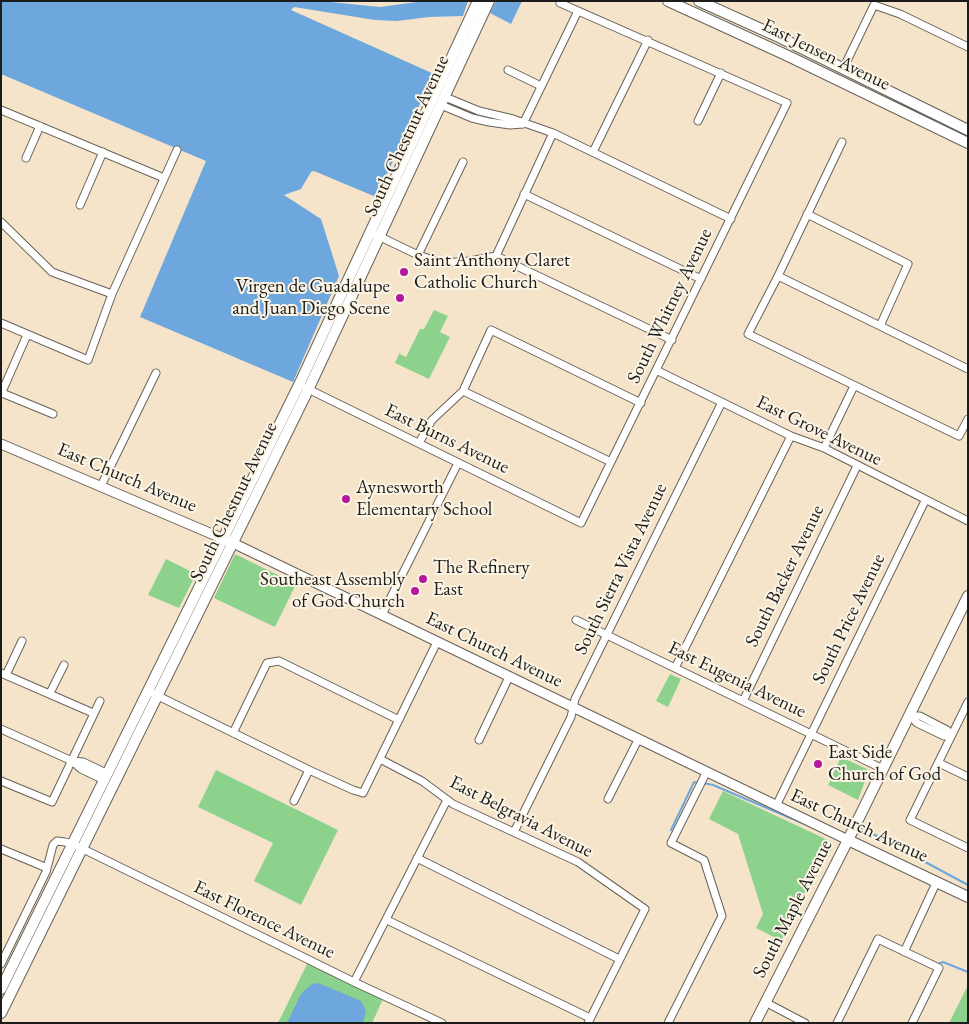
<!DOCTYPE html>
<html>
<head>
<meta charset="utf-8">
<style>
	body { margin:0 }
	#map { position:relative; width:969px; height:1024px; overflow:hidden; background:#f6e4ca; font-family:"EB Garamond",serif }
	canvas { display:block }
	.frame { position:absolute; inset:0; border:2px solid #1c1c1c; pointer-events:none }
</style>
</head>
<body>
<div id="map">
<canvas width="969" height="1024"></canvas>
<div class="frame"></div>
</div>
<script>
const g = document.querySelector('canvas').getContext('2d');
g.lineJoin = 'round';
function paint(path, color) {
  g.fillStyle = color;
  g.fill(path, 'evenodd');
}
function toPath(rows) {
  const path = new Path2D();
  for (const r of rows) {
    path.moveTo(r[0], r[1]);
    for (let i = 2; i < r.length; i += 2) path.lineTo(r[i], r[i + 1]);
  }
  return path;
}
function stroke(path, color, width, dash) {
  g.strokeStyle = color;
  g.lineWidth = width;
  g.lineCap = dash ? 'butt' : 'round';
  g.setLineDash(dash || []);
  g.stroke(path);
}
function drawText(font, color, halo, rows, align = 'center') {
  g.font = font + ' "EB Garamond",serif';
  g.lineWidth = 4;
  g.setLineDash([]);
  g.textBaseline = 'middle';
  g.strokeStyle = halo;
  g.fillStyle = color;
  for (const [text, x, y, turn = 0] of rows) {
    g.save();
    g.translate(x, y);
    g.rotate((+turn || 0) * Math.PI / 180);
    g.textAlign = isNaN(turn) ? turn : align;
    if (halo) g.strokeText(text, 0, 0);
    g.fillText(text, 0, 0);
    g.restore();
  }
}
paint(toPath([
	[434,310,448,316,440,332,450,337,429,379,395,363,401,350,400,354,406,357,420,329,424,329],
	[235,554,296,584,275,627,214,598],
	[166,559,196,574,179,608,148,595],
	[670,674,681,679,668,707,656,701],
	[841,757,867,769,868,773,858,800,828,785],
	[216,770,338,830,301,905,254,881,273,843,198,807],
	[723,791,832,842,833,847,802,901,782,941,756,928,763,914,738,834,709,819],
	[308,962,383,999,372,1023,278,1023],
	[968,985,968,1023,949,1023]
]), '#8cd28c');
paint(toPath([
	[1,1,321,1,380,7,424,1,468,1,463,16,429,17,397,21,375,20,294,7,291,10,434,74,376,197,314,171,311,172,301,189,284,195,321,219,339,276,293,382,140,317,206,161,1,74],
	[496,1,522,1,511,24,490,13],
	[318,983,361,1001,366,1011,363,1023,287,1023,301,994,312,984]
]), '#6da7dd');
stroke(toPath([
	[703,783,713,785,814,828],
	[848,822,853,824],
	[860,827,968,885],
	[671,830,694,782,698,783],
	[938,964,943,962,968,972]
]), '#6da7dd', 2);
const minor = toPath([
	[843,69,874,5,900,14,968,47],
	[508,70,541,86],
	[445,97,479,111,513,119,553,133,731,219],
	[441,105,472,118,489,122,510,125,523,124],
	[1,110,164,178],
	[698,121,721,73],
	[523,124,578,11],
	[842,142,778,276,748,334,959,436,968,419],
	[593,152,648,40],
	[26,158,40,126],
	[524,194,701,279],
	[80,205,103,152],
	[807,214,908,264,880,326],
	[1,222,52,272,112,294],
	[370,232,418,255,443,263,470,261,496,256,672,340],
	[418,255,463,162],
	[496,256,553,133],
	[778,276,968,369],
	[1,323,88,360,112,294,177,150],
	[656,370,791,436,824,448,968,521],
	[306,388,581,523,787,103,560,3],
	[463,391,611,462],
	[2,393,53,414],
	[1,394,27,335],
	[419,443,432,420,463,391,491,330,641,403],
	[824,448,854,386],
	[101,486,156,373],
	[382,615,458,463],
	[576,620,883,769],
	[675,668,791,436],
	[1,673,93,713],
	[6,675,22,641],
	[50,693,64,665],
	[154,694,309,770,353,790,363,793,437,642],
	[743,701,857,466],
	[968,702,910,820,968,848],
	[910,716,920,716,947,730,951,736],
	[910,716,917,723,944,736,951,736],
	[1,729,72,761,83,762,108,774],
	[233,733,267,663,279,661,399,720],
	[479,740,509,677],
	[380,759,422,781,453,804,578,862,645,909,588,1023],
	[72,761,81,769,104,780],
	[939,763,968,777],
	[1,781,52,802,100,701],
	[608,799,638,740],
	[294,801,309,770],
	[776,806,925,501],
	[514,832,571,717,575,699,722,402],
	[1,849,47,868],
	[417,858,619,959],
	[387,920,590,1018],
	[904,952,937,881],
	[1,964,46,872,53,845,57,841,65,842,73,844,354,982,442,1023],
	[354,982,447,800],
	[765,1002,805,1023],
	[668,1023,722,916,704,860,671,843,706,773],
	[837,1023,878,939,939,968,912,1023]
]);
const tertiary = toPath([
	[1,444,233,543,848,840]
]);
const secondary = toPath([
	[848,840,968,897],
	[1,989,299,385,478,1],
	[1,1013,308,390,489,1],
	[755,1023,848,840,968,596]
]);
const primary = toPath([
	[668,1,786,55,968,143],
	[699,1,781,38,968,130]
]);
stroke(minor, '#686259', 9);
stroke(tertiary, '#686259', 11);
stroke(secondary, '#686259', 12);
stroke(primary, '#686259', 12);
stroke(minor, '#fff', 7);
stroke(tertiary, '#fff', 9);
stroke(secondary, '#fff', 10);
stroke(primary, '#fff', 10);
for (const [x, y, r, color] of [
	[404,272,5,"#b5179e"],
	[400,298,5,"#b5179e"],
	[346,499,5,"#b5179e"],
	[423,579,5,"#b5179e"],
	[415,591,5,"#b5179e"],
	[818,764,5,"#b5179e"]
]) {
  const dot = new Path2D();
  dot.arc(x, y, r, 0, 2 * Math.PI);
  g.fillStyle = color;
  g.fill(dot);
  stroke(dot, '#fcf5e5', 2);
}
drawText('19px', '#1c1c1c', '#fcf5e5', [
	["East Jensen Avenue",826,55,26],
	["South Chestnut Avenue",407,136,-65],
	["South Whitney Avenue",670,306,-64],
	["East Grove Avenue",819,431,26],
	["East Burns Avenue",447,439,26],
	["East Church Avenue",127,478,23],
	["South Chestnut Avenue",234,502,-64],
	["South Sierra Vista Avenue",621,569,-64],
	["South Backer Avenue",785,576,-64],
	["South Price Avenue",849,619,-64],
	["East Church Avenue",494,650,26],
	["East Eugenia Avenue",737,680,26],
	["East Belgravia Avenue",521,817,27],
	["East Church Avenue",859,826,25],
	["South Maple Avenue",793,909,-63],
	["East Florence Avenue",264,920,26]
]);
drawText('19px', '#1c1c1c', '#fcf5e5', [
	["Saint Anthony Claret",414,261],
	["Catholic Church",414,283],
	["Virgen de Guadalupe",390,287,"right"],
	["and Juan Diego Scene",390,309,"right"],
	["Aynesworth",356,488],
	["Elementary School",356,510],
	["The Refinery",433,568],
	["East",433,590],
	["Southeast Assembly",405,580,"right"],
	["of God Church",405,602,"right"],
	["East Side",828,753],
	["Church of God",828,775]
], 'left');
</script>
</body>
</html>
